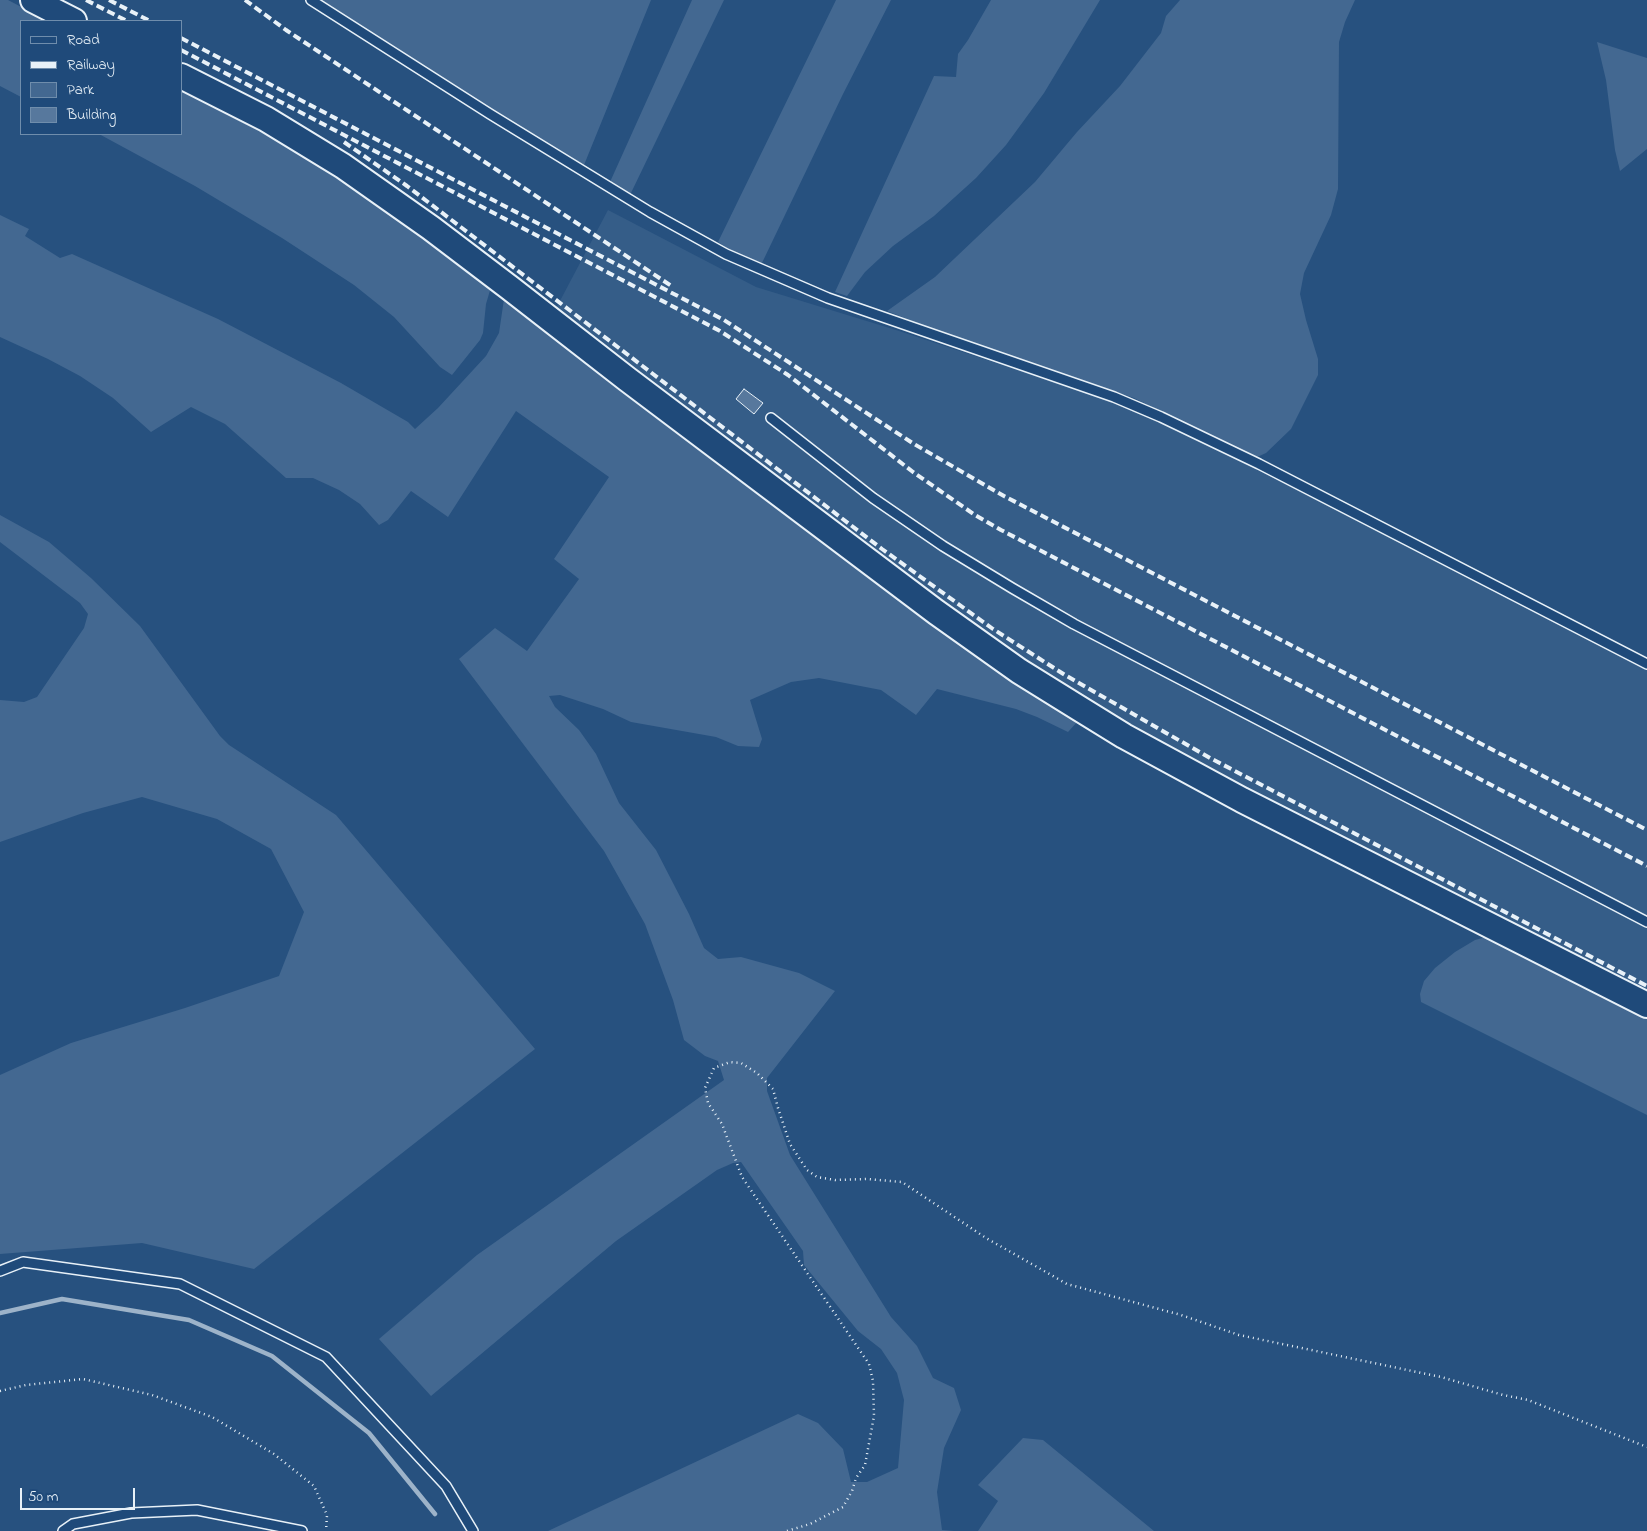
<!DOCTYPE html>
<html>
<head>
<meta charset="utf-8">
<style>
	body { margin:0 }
	#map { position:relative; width:1647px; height:1531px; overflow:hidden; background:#27517f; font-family:"Indie Flower",sans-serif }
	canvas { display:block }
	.legend { position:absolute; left:20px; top:20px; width:162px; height:115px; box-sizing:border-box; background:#1f4a7a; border:1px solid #6f8dac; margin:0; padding:6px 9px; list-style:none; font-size:15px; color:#e8f1f8 }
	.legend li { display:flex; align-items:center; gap:10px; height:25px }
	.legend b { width:25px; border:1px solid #6f8dac }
	.scale { position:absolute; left:20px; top:1488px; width:115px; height:22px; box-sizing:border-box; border:2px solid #e8f1f8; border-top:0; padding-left:6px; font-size:15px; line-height:18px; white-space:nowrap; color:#e8f1f8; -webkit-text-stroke:4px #1f4a7a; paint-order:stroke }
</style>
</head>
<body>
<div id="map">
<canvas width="1647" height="1531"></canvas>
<ul class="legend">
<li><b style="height:6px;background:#1f4a7a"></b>Road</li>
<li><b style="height:6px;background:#e8f1f8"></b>Railway</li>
<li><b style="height:14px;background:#436891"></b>Park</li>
<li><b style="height:14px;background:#57789d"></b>Building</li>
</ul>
<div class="scale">50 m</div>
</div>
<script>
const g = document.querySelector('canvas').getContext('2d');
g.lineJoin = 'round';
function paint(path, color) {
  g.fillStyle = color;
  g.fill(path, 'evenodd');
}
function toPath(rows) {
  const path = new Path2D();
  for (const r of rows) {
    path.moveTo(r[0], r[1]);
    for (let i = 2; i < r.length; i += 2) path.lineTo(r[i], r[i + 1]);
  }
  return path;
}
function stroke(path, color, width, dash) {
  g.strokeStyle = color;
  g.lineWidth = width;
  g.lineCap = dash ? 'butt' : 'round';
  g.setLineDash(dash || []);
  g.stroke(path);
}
paint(toPath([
	[608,210,756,287,896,330,1133,408,1647,665,1647,997,1128,730,975,632,552,316]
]), '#355d88');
paint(toPath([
	[0,0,8,0,48,21,21,21,21,97,0,86],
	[317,0,651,0,584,165,480,104,431,70],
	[692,0,724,0,630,195,610,182],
	[836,0,891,0,843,94,761,265,738,255,718,242],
	[991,0,1100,0,1044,93,1006,145,976,178,934,216,893,246,865,272,847,296,835,292,934,76,956,77,958,54,968,40],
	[1180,0,1355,0,1345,22,1339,42,1338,189,1331,215,1304,273,1300,294,1306,320,1318,359,1318,375,1291,429,1266,453,1255,458,1134,398,928,327,887,311,935,277,1035,182,1077,132,1120,86,1161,33,1166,16],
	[1597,42,1647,58,1647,149,1620,171,1615,150,1606,80],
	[181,90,295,150,445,253,491,287,486,304,483,333,480,340,452,375,440,367,394,317,354,285,282,238,195,186,99,134,181,134],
	[0,215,29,229,25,236,60,258,72,254,218,319,341,383,408,422,415,429,438,408,486,356,499,333,504,299,1078,721,1068,732,1037,717,1016,709,937,689,916,715,881,690,819,678,791,682,750,700,762,739,759,747,738,746,716,737,631,722,603,709,560,695,549,696,555,707,579,730,596,754,619,803,656,850,689,914,704,948,718,959,741,957,799,973,835,991,767,1078,767,1091,790,1155,891,1317,917,1346,933,1378,954,1388,961,1410,944,1448,937,1492,942,1530,954,1531,548,1531,798,1414,818,1423,843,1449,851,1482,867,1482,898,1468,904,1400,897,1373,881,1349,858,1331,804,1265,803,1251,741,1162,733,1163,717,1170,616,1241,431,1396,379,1339,477,1255,724,1080,718,1061,705,1056,684,1040,673,1000,645,924,604,851,459,659,495,628,527,651,579,579,554,559,609,477,516,411,448,517,411,491,388,520,379,525,360,504,339,490,313,478,286,478,225,424,191,407,151,432,113,398,80,376,48,359,0,337],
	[0,515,49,542,91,578,140,626,220,736,229,745,336,815,535,1049,254,1269,142,1243,0,1254,0,1075,71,1043,185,1008,279,976,304,912,271,849,217,819,142,797,83,813,0,842,0,700,24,702,37,697,84,628,88,614,80,603,0,542],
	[1494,935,1647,1012,1647,1115,1421,1002,1420,994,1424,981,1435,968,1455,952,1475,940],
	[1023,1438,1043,1440,1154,1531,978,1531,998,1501,978,1485]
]), '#436891');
stroke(toPath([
	[0,1313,62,1299,189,1320,272,1356,369,1433,435,1514]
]), '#9db3c9', 4.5);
const building = toPath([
	[744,389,763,403,754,414,736,399,744,389]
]);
paint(building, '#57789d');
stroke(building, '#e8f1f8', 1);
const service = toPath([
	[311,0,490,114,650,212,726,254,828,298,1114,397,1161,417,1259,464,1647,664],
	[771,418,873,498,943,546,1012,588,1074,624,1647,922],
	[0,1271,23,1262,180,1284,326,1357,446,1486,473,1531],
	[63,1531,73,1524,131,1513,197,1510,302,1531]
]);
const secondary = toPath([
	[33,0,74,21],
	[181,76,266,119,343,166,431,228,510,288,627,379,936,612,1019,671,1077,707,1124,736,1242,800,1647,1005]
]);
stroke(service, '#e8f1f8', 12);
stroke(secondary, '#e8f1f8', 28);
stroke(toPath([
	[0,1391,26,1385,83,1379,152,1395,212,1417,274,1454,314,1486,327,1515,326,1531],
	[787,1531,810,1524,843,1507,852,1491,856,1478,865,1465,874,1416,873,1381,869,1364,742,1177,722,1124,708,1103,705,1088,714,1068,730,1062,741,1063,757,1073,773,1089,778,1108,790,1144,807,1170,817,1177,835,1180,867,1179,902,1182,986,1238,1067,1284,1181,1315,1239,1335,1441,1377,1503,1395,1528,1400,1647,1447]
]), '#e8f1f8', 2.5, [1, 4]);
stroke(service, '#1f4a7a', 9);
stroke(secondary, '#1f4a7a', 24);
stroke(toPath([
	[86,0,127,21],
	[109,0,150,21],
	[245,0,286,30,673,287],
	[181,38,724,320,914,444,1004,496,1647,830],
	[181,50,720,331,788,375,913,472,975,515,1001,530,1647,866],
	[344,142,407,186,882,549,993,629,1065,675,1210,758,1647,986]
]), '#e8f1f8', 4, [8, 4]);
</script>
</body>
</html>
